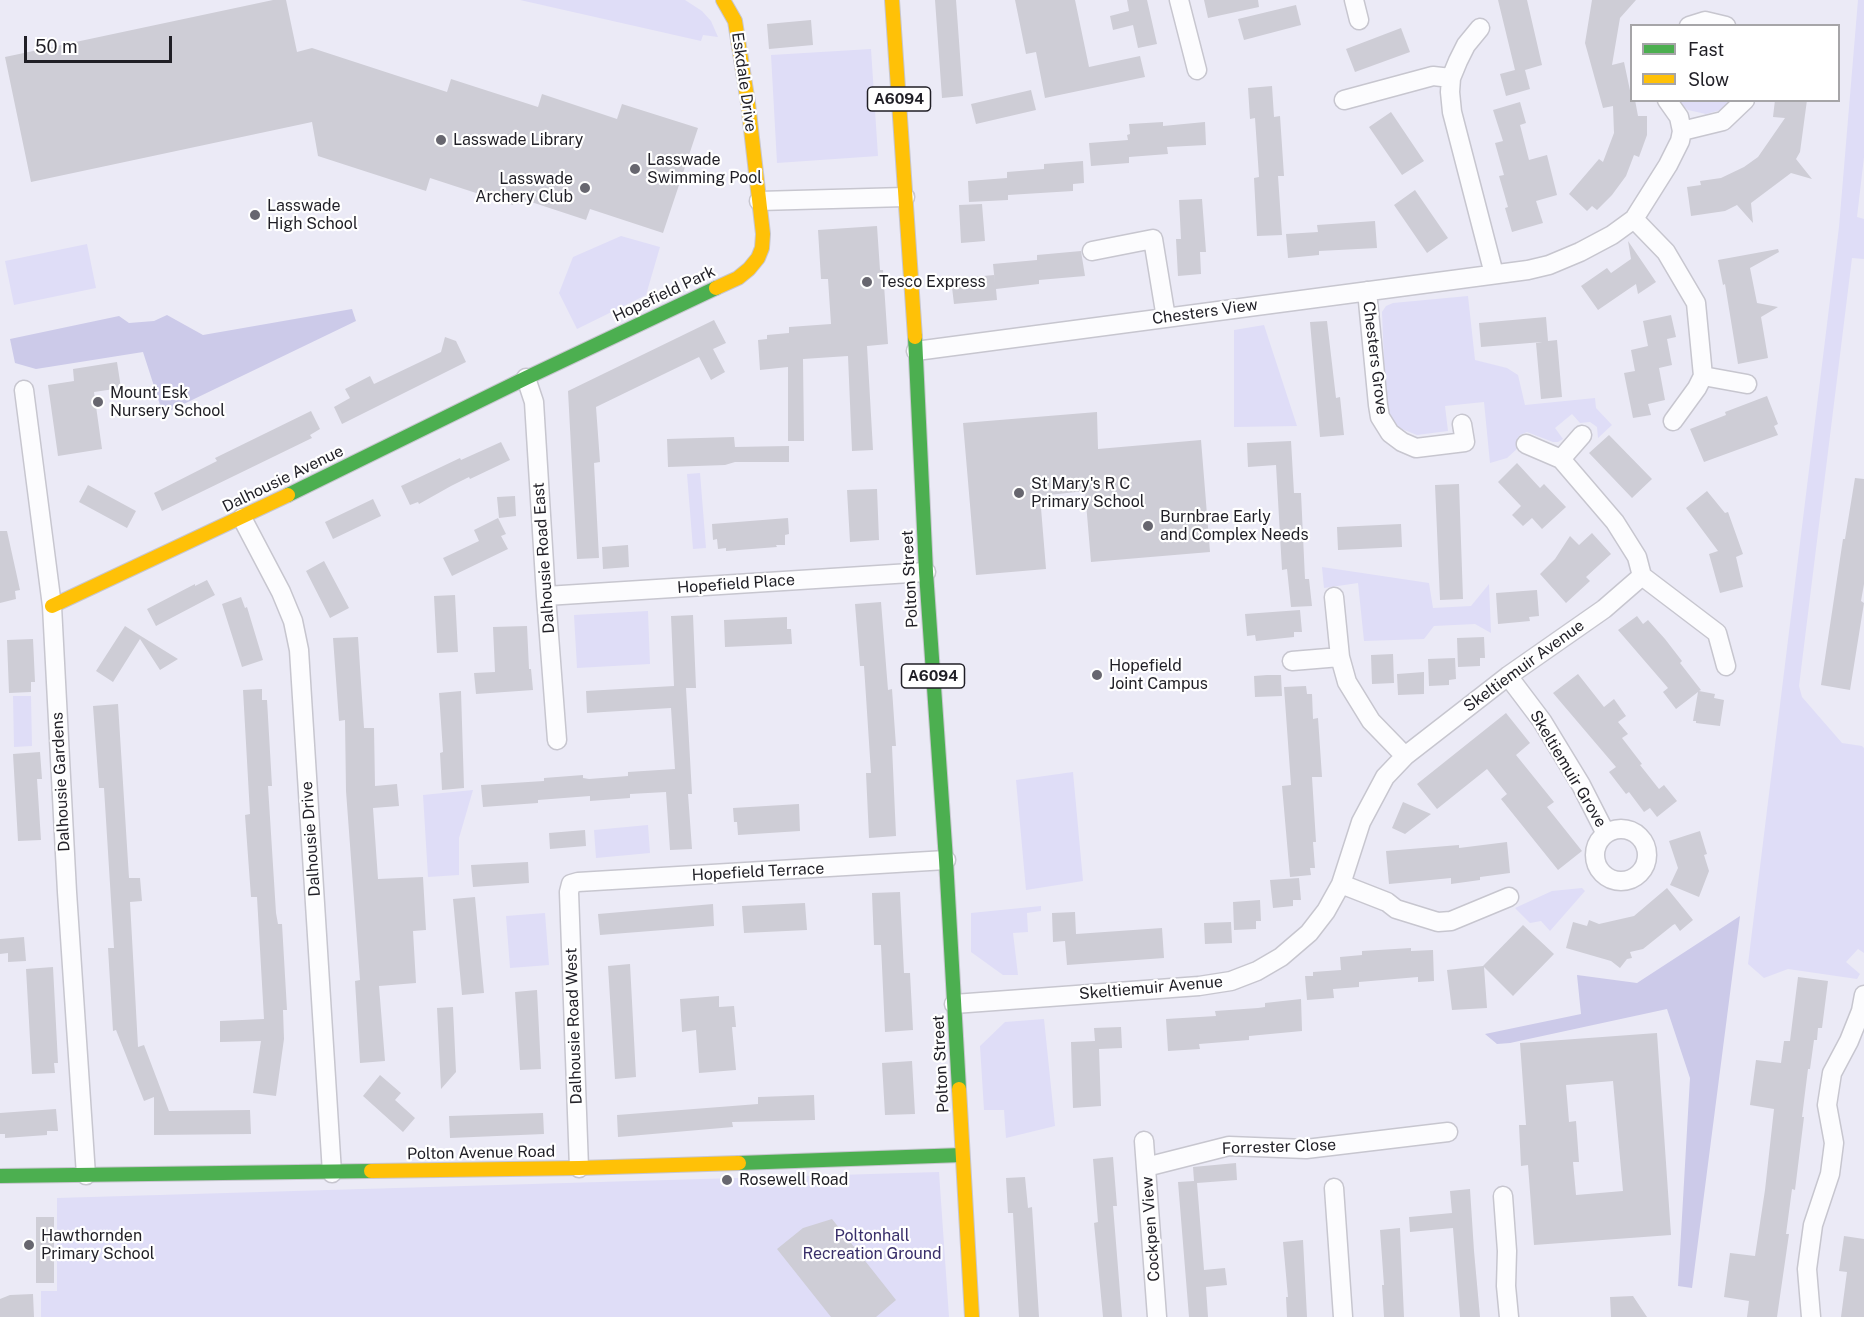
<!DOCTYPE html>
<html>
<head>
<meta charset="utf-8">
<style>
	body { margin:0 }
	#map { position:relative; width:1864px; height:1317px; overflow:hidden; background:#ebeaf6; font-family:"Public Sans",sans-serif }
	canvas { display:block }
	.legend { position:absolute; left:1630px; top:24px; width:210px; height:78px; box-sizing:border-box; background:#fff; border:2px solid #a6a5a8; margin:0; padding:8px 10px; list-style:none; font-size:18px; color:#201f26 }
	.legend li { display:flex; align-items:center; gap:12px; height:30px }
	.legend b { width:30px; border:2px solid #a6a5a8 }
	.scale { position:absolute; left:24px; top:36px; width:148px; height:27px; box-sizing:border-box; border:3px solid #201f26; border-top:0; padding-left:8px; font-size:18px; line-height:21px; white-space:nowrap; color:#201f26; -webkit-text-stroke:4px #fff; paint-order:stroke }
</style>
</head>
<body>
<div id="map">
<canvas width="1864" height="1317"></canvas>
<ul class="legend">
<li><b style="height:8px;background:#4caf50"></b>Fast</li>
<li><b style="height:8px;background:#ffc107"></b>Slow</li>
</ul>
<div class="scale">50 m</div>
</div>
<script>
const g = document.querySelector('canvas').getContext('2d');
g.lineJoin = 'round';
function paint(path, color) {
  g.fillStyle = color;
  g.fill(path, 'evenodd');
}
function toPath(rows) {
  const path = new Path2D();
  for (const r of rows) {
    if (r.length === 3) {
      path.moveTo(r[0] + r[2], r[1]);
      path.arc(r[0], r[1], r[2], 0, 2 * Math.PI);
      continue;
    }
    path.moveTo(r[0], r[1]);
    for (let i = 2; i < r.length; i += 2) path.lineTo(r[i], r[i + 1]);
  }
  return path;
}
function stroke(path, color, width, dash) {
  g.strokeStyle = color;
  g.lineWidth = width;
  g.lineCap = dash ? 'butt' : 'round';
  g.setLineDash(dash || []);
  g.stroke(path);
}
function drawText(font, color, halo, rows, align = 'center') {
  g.font = font + ' "Public Sans",sans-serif';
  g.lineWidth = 4.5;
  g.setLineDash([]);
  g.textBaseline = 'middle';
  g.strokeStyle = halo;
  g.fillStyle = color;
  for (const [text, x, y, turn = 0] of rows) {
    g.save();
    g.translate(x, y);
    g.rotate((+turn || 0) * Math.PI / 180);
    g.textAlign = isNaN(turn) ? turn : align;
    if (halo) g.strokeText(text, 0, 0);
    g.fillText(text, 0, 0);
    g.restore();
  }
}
paint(toPath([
	[520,0,685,0,702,11,711,21,718,37,703,35,701,41],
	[1858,0,1864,0,1864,157,1857,217,1864,219,1864,259,1852,258,1799,686,1802,697,1842,743,1862,746,1864,748,1864,953,1858,949,1846,962,1860,974,1857,979,1788,969,1764,978,1748,964,1839,227],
	[871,49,878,156,777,163,771,55],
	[1677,101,1733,101,1724,109,1706,114,1688,110],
	[621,236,660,247,646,295,577,329,559,293,573,257],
	[87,244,96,288,14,305,5,261],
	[1468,296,1475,360,1507,368,1518,375,1525,405,1595,398,1596,408,1612,425,1598,438,1597,427,1590,422,1580,423,1572,414,1555,428,1563,439,1558,442,1553,442,1527,432,1520,435,1516,442,1518,448,1507,458,1490,463,1484,402,1445,406,1448,431,1417,435,1397,427,1386,411,1382,312,1386,306,1393,303],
	[1264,325,1297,426,1234,427,1234,330],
	[700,473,706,548,693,549,687,474],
	[1322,567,1429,583,1433,608,1471,606,1489,584,1491,633,1475,624,1434,626,1424,639,1364,641,1358,583,1324,588],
	[648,611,650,664,577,668,574,615],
	[13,696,31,696,32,746,14,747],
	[1073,772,1083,881,1026,890,1016,780],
	[473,790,459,838,459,875,428,877,423,795],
	[648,825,650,853,596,858,594,830],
	[1582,888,1585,891,1550,931,1541,921,1530,923,1515,908,1552,891],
	[1041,906,1041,911,1027,913,1028,932,1013,933,1018,975,1003,975,971,952,971,913],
	[545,913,549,965,510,968,506,916],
	[1044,1019,1055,1126,1006,1138,1004,1110,984,1110,980,1046,1005,1022],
	[939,1172,949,1317,41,1317,41,1291,57,1291,57,1198]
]), '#dfddf7');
paint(toPath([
	[352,309,356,321,163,414,143,352,36,369,15,363,10,339,119,316,129,323,154,321,167,315,203,335],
	[1740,916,1692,1288,1678,1286,1690,1078,1667,1009,1510,1043,1497,1044,1485,1034,1581,1014,1577,975,1637,983]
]), '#cccae9');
paint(toPath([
	[273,0,286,0,297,52,312,48,447,92,451,79,538,107,542,94,617,119,622,104,698,128,663,233,590,209,586,220,516,197,513,205,430,178,426,191,318,156,312,122,31,182,5,57],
	[935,0,956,0,963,96,942,98],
	[1015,0,1075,0,1089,67,1140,56,1145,77,1045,98,1036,52,1026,54],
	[1127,0,1147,0,1157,44,1138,48,1133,25,1113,30,1110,16,1129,11],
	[1204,0,1258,0,1259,7,1208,18],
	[1498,0,1527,0,1542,65,1525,70,1530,89,1506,96,1500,74,1515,70],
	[1592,0,1636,0,1620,18,1612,65,1624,62,1632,100,1635,100,1638,116,1647,116,1647,135,1639,157,1634,155,1626,176,1612,195,1597,210,1592,206,1587,211,1569,194,1599,159,1603,162,1614,133,1613,106,1603,108,1585,43],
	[1296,5,1301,25,1244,40,1238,19],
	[811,20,813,45,769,49,767,24],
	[1401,28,1410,52,1355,72,1346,49],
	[1272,86,1274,117,1280,116,1284,176,1278,176,1282,235,1257,236,1254,178,1259,177,1255,118,1250,119,1248,88],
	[1031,90,1036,110,976,124,971,104],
	[1775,100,1807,100,1800,152,1796,159,1812,179,1791,173,1751,203,1753,223,1737,205,1725,211,1691,216,1687,187,1701,185,1700,181,1721,178,1744,167,1758,157,1785,118,1773,117],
	[1520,102,1526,123,1520,125,1529,160,1547,155,1557,195,1536,201,1543,223,1512,232,1505,208,1508,207,1499,176,1504,175,1495,143,1503,141,1493,110],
	[1391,112,1424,161,1402,175,1369,127],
	[1163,122,1163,126,1205,122,1206,145,1167,147,1168,154,1129,157,1129,163,1091,166,1089,143,1128,140,1127,135,1130,134,1129,124],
	[1083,161,1084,183,1073,184,1073,191,1008,195,1008,200,969,202,968,181,1007,178,1007,172,1044,169,1044,164],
	[1415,190,1448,238,1427,253,1394,205],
	[1202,199,1206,252,1200,252,1201,274,1178,276,1176,239,1181,239,1179,200],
	[982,204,985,241,961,243,959,205],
	[1375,221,1377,248,1319,251,1319,255,1288,258,1286,234,1318,232,1317,225],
	[877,226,880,270,883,270,888,344,867,346,873,450,852,451,848,356,803,359,804,441,788,441,788,367,760,370,758,340,767,339,767,335,789,333,789,327,831,324,828,279,821,279,818,230],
	[1628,241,1656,282,1638,294,1636,284,1598,310,1581,286,1607,268,1611,273,1631,259],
	[1778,249,1779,252,1750,268,1757,303,1778,307,1761,317,1768,358,1738,364,1725,284,1723,285,1718,260],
	[1081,251,1085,276,1039,280,1039,284,996,289,997,300,954,304,951,279,994,275,995,284,993,264,1037,260,1037,255],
	[1671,315,1676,337,1667,339,1672,365,1659,368,1665,400,1648,404,1651,415,1633,418,1624,373,1635,371,1631,350,1648,346,1643,321],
	[1546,317,1548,341,1557,340,1562,397,1541,399,1536,343,1542,342,1481,347,1479,323],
	[714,320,726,343,713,349,725,372,711,380,699,357,596,407,600,462,594,463,599,558,577,559,568,391],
	[1327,321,1336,398,1340,397,1344,435,1320,437,1310,322],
	[445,337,456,341,466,362,342,424,334,407,350,398,345,389,370,376,374,384,441,352],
	[117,362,121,388,94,392,102,449,58,456,48,385,74,381,73,369],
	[1767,396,1778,424,1774,426,1778,435,1704,462,1690,429,1726,415,1725,412],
	[311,411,320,429,310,435,312,438,162,511,154,493,217,461,215,458],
	[1097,412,1098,449,1201,440,1210,552,1091,562,1085,491,1040,496,1046,569,976,575,963,423],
	[1609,435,1652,479,1632,498,1589,453],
	[734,437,735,447,789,446,789,462,735,462,725,465,668,467,667,439],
	[1291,441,1294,493,1301,493,1305,579,1309,579,1312,606,1291,607,1287,569,1282,570,1276,465,1248,467,1247,443],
	[501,442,510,460,470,479,469,477,451,486,419,504,418,502,410,505,401,486,460,458,461,460],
	[1517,463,1540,488,1544,484,1566,507,1542,529,1532,518,1523,526,1512,515,1521,506,1498,482],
	[1855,478,1864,479,1864,584,1861,601,1864,603,1850,690,1821,685,1843,539,1845,539],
	[1459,484,1463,599,1440,600,1435,485],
	[88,485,136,511,127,528,79,502],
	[877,489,879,540,850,542,847,490],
	[1707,491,1725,513,1728,512,1743,554,1736,557,1743,587,1720,593,1709,554,1718,551,1686,508],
	[515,496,516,516,499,518,497,497],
	[373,499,381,516,333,539,325,522],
	[498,518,506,534,501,536,508,549,452,576,443,558,479,541,474,530],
	[788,518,789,534,785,535,785,545,776,545,777,547,726,551,726,548,718,549,717,539,713,540,712,524],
	[1401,524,1402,547,1338,550,1337,527],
	[0,531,7,531,20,590,15,591,16,599,0,603],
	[1592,533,1611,554,1586,577,1590,581,1566,603,1540,574,1555,559,1570,536,1579,545],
	[628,545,629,567,603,569,602,547],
	[324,561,349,608,330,618,306,571],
	[207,580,215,595,156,626,147,609,195,584,195,586],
	[1537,590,1539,616,1529,617,1530,621,1498,624,1496,593],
	[455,595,458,652,437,653,434,596],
	[241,597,245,608,247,607,263,660,242,667,222,604],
	[881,602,888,690,892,689,894,718,896,746,892,746,896,836,869,838,866,773,871,773,864,666,860,666,855,604],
	[1300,610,1302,632,1294,632,1294,637,1256,641,1255,635,1247,636,1245,614],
	[693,615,696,688,686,688,692,794,688,794,692,849,670,850,666,792,630,794,630,798,590,801,590,796,538,800,538,803,483,807,481,785,544,781,544,778,583,775,583,778,589,779,628,776,628,772,675,769,671,708,587,713,586,691,674,686,671,616],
	[1637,616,1643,624,1648,620,1665,639,1682,661,1680,663,1701,690,1699,691,1715,694,1714,698,1724,700,1720,726,1696,723,1696,721,1693,721,1698,692,1676,709,1663,692,1668,688,1618,630],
	[787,617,787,629,791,629,792,644,725,647,724,620],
	[125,626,136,633,178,659,160,670,140,639,113,682,96,671],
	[527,626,529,669,531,669,533,690,476,694,474,673,495,672,493,627],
	[358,637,364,728,374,728,375,786,397,784,399,806,373,808,378,879,423,877,426,930,413,931,416,983,379,986,385,1061,360,1063,355,981,360,980,346,791,345,720,339,721,333,638],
	[1484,637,1485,658,1480,658,1480,666,1458,667,1457,638],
	[33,639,35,682,31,682,31,692,9,693,7,640],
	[1393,654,1394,683,1372,684,1371,655],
	[1455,658,1456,679,1449,680,1449,685,1429,686,1428,659],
	[1424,672,1424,694,1398,695,1397,674],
	[1578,674,1604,707,1614,699,1626,716,1618,722,1628,734,1622,738,1642,764,1640,765,1659,789,1664,785,1677,801,1657,817,1650,808,1644,812,1629,792,1626,794,1609,772,1616,767,1553,693],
	[1267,675,1281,675,1282,696,1255,697,1254,676],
	[1306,686,1307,694,1312,694,1313,719,1318,718,1322,777,1312,777,1316,842,1313,842,1315,868,1310,868,1311,875,1290,877,1282,786,1291,785,1284,687],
	[262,689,262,700,267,700,272,786,268,786,276,913,278,924,282,924,287,1010,283,1010,284,1039,276,1096,253,1093,261,1041,220,1042,220,1021,264,1019,257,897,251,897,245,815,250,814,243,690],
	[461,691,464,788,442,790,440,753,443,752,439,693],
	[118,704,129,878,140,878,142,901,130,902,138,1047,144,1045,169,1111,250,1110,251,1134,154,1135,154,1097,144,1101,116,1030,113,1031,108,948,114,948,104,788,99,788,93,706],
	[1506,713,1530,743,1516,755,1554,802,1547,807,1582,851,1558,870,1501,799,1507,794,1487,769,1437,809,1417,784],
	[40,752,42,779,37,779,41,840,18,841,13,754],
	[1403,802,1431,814,1405,834,1392,828],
	[799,804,800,831,738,835,737,822,734,822,733,808],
	[585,830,586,846,550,849,549,833],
	[1700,831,1707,854,1704,855,1709,871,1699,897,1670,885,1678,868,1669,841],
	[1507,842,1510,873,1480,877,1480,880,1451,884,1451,878,1389,884,1386,851,1459,845,1459,848],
	[528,862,529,883,473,887,471,865],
	[1299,878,1301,900,1293,900,1293,906,1273,908,1270,880],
	[1667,888,1693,920,1680,931,1675,924,1673,925,1643,949,1630,952,1632,958,1627,959,1620,968,1611,961,1566,948,1573,922,1587,926,1589,920,1599,924,1634,916],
	[900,892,904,973,910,973,913,1030,885,1032,881,945,874,945,872,893],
	[475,897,484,993,462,995,453,899],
	[1260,900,1261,921,1256,921,1256,929,1234,930,1233,902],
	[805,903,807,930,744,933,742,906],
	[713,904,714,926,600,935,598,914],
	[1075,912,1076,934,1162,928,1164,958,1067,965,1065,941,1053,942,1052,913],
	[1231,922,1232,943,1205,944,1204,923],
	[1523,925,1554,954,1513,996,1484,967,1487,1008,1452,1010,1447,970,1483,966],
	[24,937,26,961,8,962,8,953,0,954,0,939],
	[1411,948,1411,951,1433,950,1434,981,1418,982,1418,977,1359,982,1359,987,1333,989,1334,998,1307,1000,1305,976,1313,976,1313,972,1341,970,1340,957,1362,955,1362,951],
	[630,964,636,1077,615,1079,608,966],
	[53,967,58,1063,54,1063,55,1073,32,1074,26,969],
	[1798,977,1828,981,1822,1028,1818,1028,1817,1040,1814,1040,1810,1069,1808,1069,1802,1117,1804,1117,1795,1190,1792,1189,1786,1234,1789,1234,1777,1317,1747,1317,1749,1301,1724,1297,1730,1253,1755,1256,1765,1190,1774,1109,1750,1105,1756,1060,1781,1063,1784,1041,1790,1041],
	[537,990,541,1069,520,1070,515,992],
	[719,996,719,1007,734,1006,736,1027,732,1027,736,1070,699,1073,696,1030,682,1032,680,999],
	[1301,999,1302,1031,1249,1036,1249,1040,1199,1044,1200,1049,1168,1051,1166,1019,1216,1016,1215,1011,1258,1008,1265,1007,1265,1003],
	[453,1007,456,1072,441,1089,437,1008],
	[1121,1027,1122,1048,1099,1049,1101,1106,1073,1108,1071,1042,1095,1041,1094,1028],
	[1657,1033,1671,1235,1534,1245,1528,1165,1521,1166,1519,1125,1526,1125,1520,1043],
	[1613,1081,1623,1191,1576,1195,1573,1162,1579,1162,1576,1121,1569,1122,1566,1085],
	[912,1061,915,1114,885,1115,882,1063],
	[380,1075,401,1093,395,1100,415,1118,403,1132,363,1096],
	[814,1095,815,1120,732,1122,733,1127,618,1137,617,1115,758,1104,758,1097],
	[56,1109,58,1131,47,1131,47,1135,5,1138,5,1134,0,1134,0,1113],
	[543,1113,544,1134,450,1138,449,1116],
	[1113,1157,1117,1206,1113,1206,1122,1317,1103,1317,1094,1223,1098,1222,1093,1159],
	[1236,1163,1237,1180,1197,1183,1204,1270,1225,1268,1227,1285,1206,1287,1208,1317,1189,1317,1178,1182,1194,1181,1193,1167],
	[1025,1177,1028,1208,1032,1207,1039,1317,1019,1317,1013,1213,1008,1213,1006,1178],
	[1470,1189,1474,1251,1480,1317,1460,1317,1453,1228,1410,1232,1409,1217,1452,1213,1450,1191],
	[36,1217,54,1217,54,1283,36,1283],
	[832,1219,896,1300,876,1317,831,1317,777,1249,803,1228],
	[1400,1228,1404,1317,1384,1317,1382,1285,1384,1285,1380,1230],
	[1844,1236,1864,1239,1864,1317,1841,1317,1847,1272,1839,1271],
	[1303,1240,1307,1317,1287,1317,1286,1297,1288,1297,1283,1242],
	[33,1294,34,1317,0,1317,0,1299,10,1295],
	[1633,1296,1647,1317,1611,1317,1610,1297]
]), '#cecdd6');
const street = toPath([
	[1179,0,1197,70],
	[1354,0,1359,20],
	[1689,26,1705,21,1726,26],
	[1480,28,1466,45,1458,61,1451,78,1450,92,1452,112,1494,274],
	[1344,100,1433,76,1451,78],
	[1667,100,1679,117,1682,131,1723,121,1745,100],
	[759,201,905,197],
	[1634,219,1666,252,1696,303,1703,376,1697,388,1673,421],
	[1092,251,1153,239,1166,318],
	[1367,291,1378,405,1380,417,1390,433,1402,442,1416,448,1465,442,1462,424],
	[916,351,1528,270,1549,265,1580,252,1612,235,1634,219,1668,165,1680,141,1682,131],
	[1703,376,1747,384],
	[526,378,534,402,546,596,557,740],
	[24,390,52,606,67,892,86,1175],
	[1526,444,1561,459,1615,522,1637,557,1642,576,1717,633,1726,666],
	[1561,459,1582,435],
	[242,518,281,592,293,621,299,650,332,1173],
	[546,596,926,572],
	[1334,597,1340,657,1347,682,1371,721,1405,756],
	[1292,661,1340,657],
	[1508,676,1542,721,1581,785,1606,834],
	[1621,855,26],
	[1341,884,1387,902,1396,909,1438,922,1451,921,1509,897],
	[954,1004,1199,986,1231,981,1257,971,1281,957,1309,933,1326,911,1341,884,1361,822,1385,777,1405,756,1508,676,1604,609,1642,576],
	[1144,1141,1157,1317],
	[1146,1167,1229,1146,1306,1149,1448,1132],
	[579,1168,569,892,571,884,578,882,946,860],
	[1334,1188,1343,1317],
	[1503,1196,1507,1251,1506,1286,1509,1317],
	[1811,1317,1807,1269,1813,1225,1830,1174,1834,1143,1827,1105,1832,1073,1849,1041,1861,1011,1864,995]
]);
const fast = toPath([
	[915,337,926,572,946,860,959,1089],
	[288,495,526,378,716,288],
	[739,1163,962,1155],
	[0,1176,371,1171]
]);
const slow = toPath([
	[892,0,915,337],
	[716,288,738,278,749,269,758,258,762,248,763,234,748,103,735,21,723,0],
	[52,606,288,495],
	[959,1089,972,1317],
	[371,1171,579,1168,739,1163]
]);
stroke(street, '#c7c6cf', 21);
stroke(fast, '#c7c6cf', 16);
stroke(slow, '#c7c6cf', 16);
stroke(street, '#fcfcfe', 18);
stroke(fast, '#4caf50', 14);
stroke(slow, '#ffc107', 14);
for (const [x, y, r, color] of [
	[441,140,6,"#67666f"],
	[635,169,6,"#67666f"],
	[585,188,6,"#67666f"],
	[255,215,6,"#67666f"],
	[867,282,6,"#67666f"],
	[98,402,6,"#67666f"],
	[1019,493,6,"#67666f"],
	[1148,526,6,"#67666f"],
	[1097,675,6,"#67666f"],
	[727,1180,6,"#67666f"],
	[29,1245,6,"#67666f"]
]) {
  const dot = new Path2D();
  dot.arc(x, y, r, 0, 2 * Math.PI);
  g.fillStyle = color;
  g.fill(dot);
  stroke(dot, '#fff', 2);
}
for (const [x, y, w] of [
	[899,99,63],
	[933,676,63]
]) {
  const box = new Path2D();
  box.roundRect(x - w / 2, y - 12, w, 24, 4.5);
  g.fillStyle = '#fff';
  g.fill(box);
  stroke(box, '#201f26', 1.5);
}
drawText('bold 15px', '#201f26', null, [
	["A6094",899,99],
	["A6094",933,676]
]);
drawText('16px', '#201f26', '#fff', [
	["Eskdale Drive",744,82,82],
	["Hopefield Park",664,294,-25],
	["Chesters View",1205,312,-8],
	["Chesters Grove",1375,358,83],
	["Dalhousie Avenue",283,479,-26],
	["Dalhousie Road East",544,558,-94],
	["Polton Street",910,579,-93],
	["Hopefield Place",736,584,-4],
	["Skeltiemuir Avenue",1524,666,-36],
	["Skeltiemuir Grove",1568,769,59],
	["Dalhousie Gardens",61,782,-93],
	["Dalhousie Drive",311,839,-94],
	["Hopefield Terrace",758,872,-3],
	["Skeltiemuir Avenue",1151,988,-5],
	["Dalhousie Road West",574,1026,-92],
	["Polton Street",941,1064,-93],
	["Forrester Close",1279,1147,-2],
	["Polton Avenue Road",481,1153,-1],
	["Cockpen View",1151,1229,-94]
]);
drawText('16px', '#201f26', '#fff', [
	["Lasswade Library",453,140],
	["Lasswade",647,160],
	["Swimming Pool",647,178],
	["Lasswade",573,179,"right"],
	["Archery Club",573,197,"right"],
	["Lasswade",267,206],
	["High School",267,224],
	["Tesco Express",879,282],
	["Mount Esk",110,393],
	["Nursery School",110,411],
	["St Mary's R C",1031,484],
	["Primary School",1031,502],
	["Burnbrae Early",1160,517],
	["and Complex Needs",1160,535],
	["Hopefield",1109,666],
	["Joint Campus",1109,684],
	["Rosewell Road",739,1180],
	["Hawthornden",41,1236],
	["Primary School",41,1254]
], 'left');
drawText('16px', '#392f6a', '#fff', [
	["Poltonhall",872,1236],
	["Recreation Ground",872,1254]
]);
</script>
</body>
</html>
